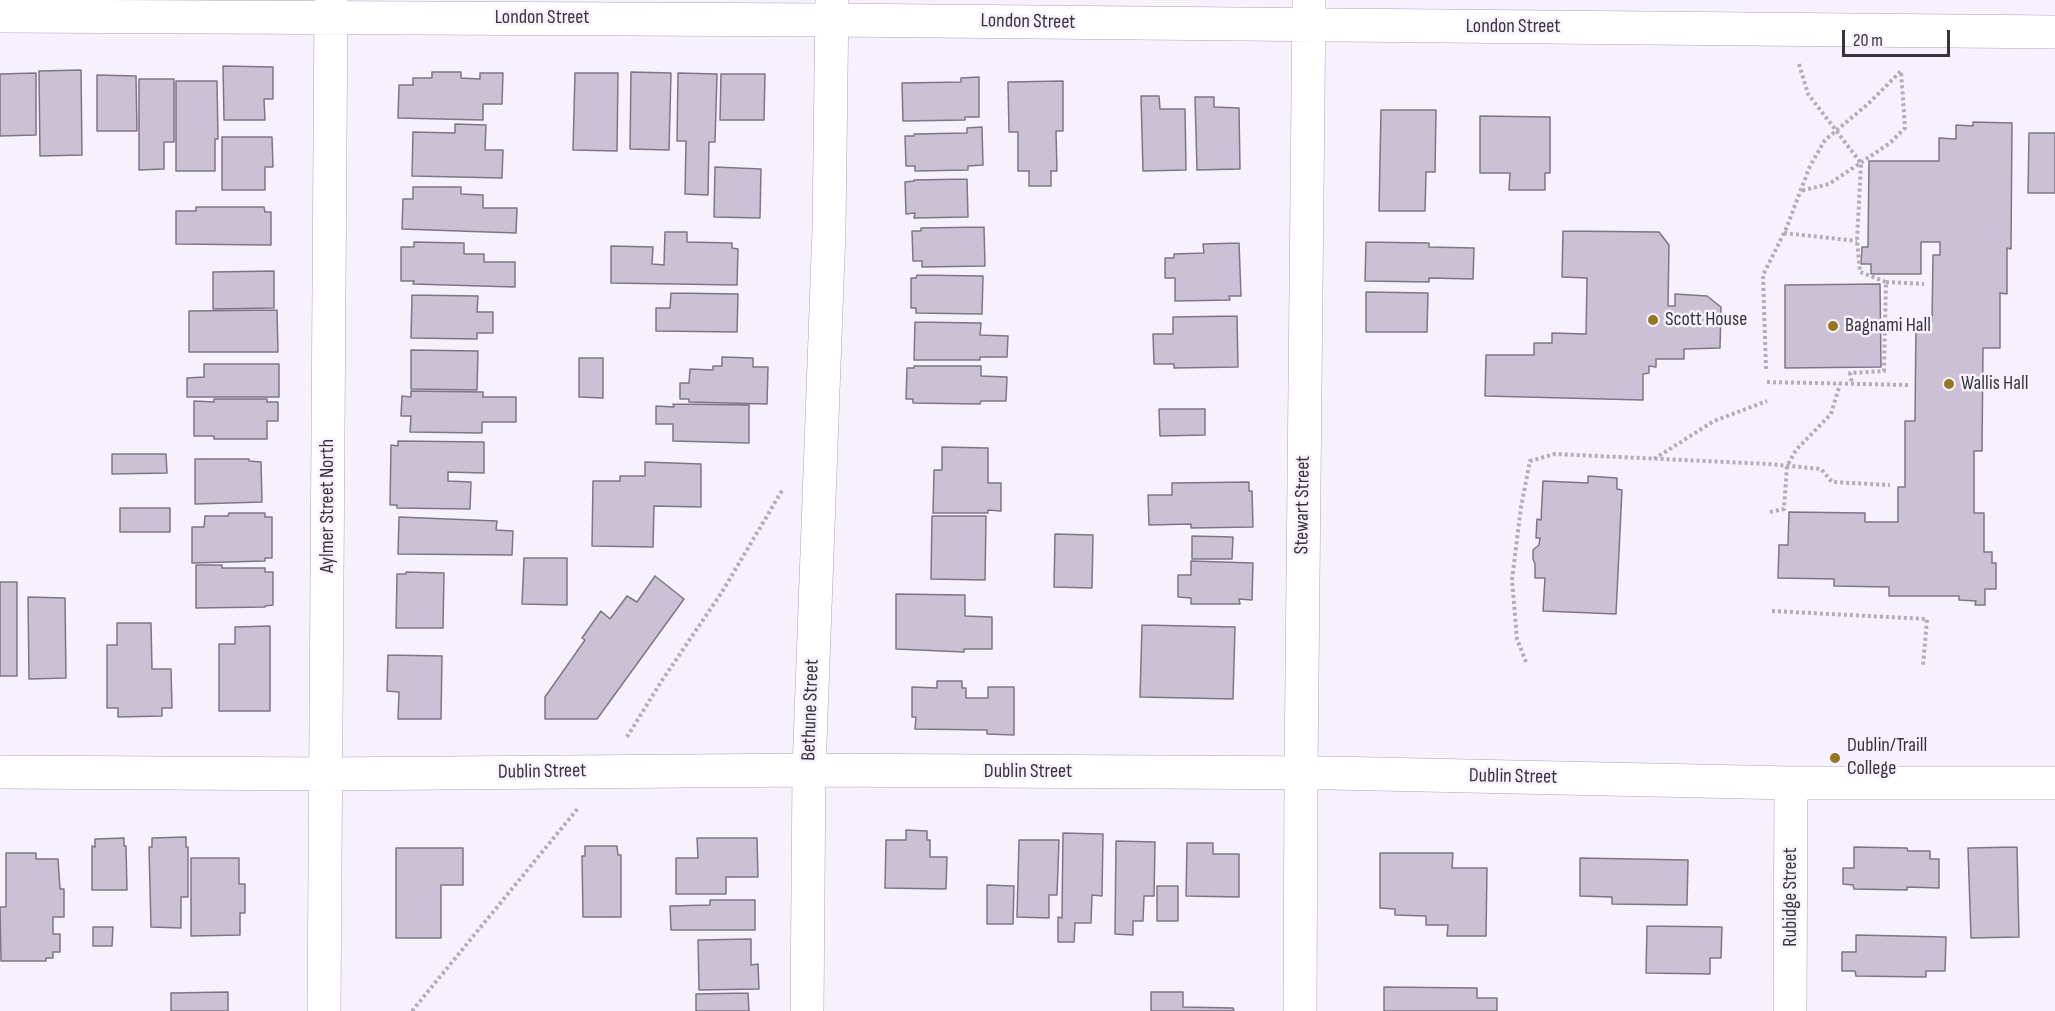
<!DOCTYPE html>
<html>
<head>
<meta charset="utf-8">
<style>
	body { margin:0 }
	#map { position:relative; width:2055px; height:1011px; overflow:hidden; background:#f7f1fd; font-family:"Sofia Sans Condensed",sans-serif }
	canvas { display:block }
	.scale { position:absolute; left:1842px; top:30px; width:108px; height:27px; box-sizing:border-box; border:3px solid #38343c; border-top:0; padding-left:8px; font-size:18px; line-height:21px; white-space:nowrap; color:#38343c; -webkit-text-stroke:4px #f7f1fd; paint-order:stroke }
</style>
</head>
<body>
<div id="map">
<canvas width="2055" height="1011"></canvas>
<div class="scale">20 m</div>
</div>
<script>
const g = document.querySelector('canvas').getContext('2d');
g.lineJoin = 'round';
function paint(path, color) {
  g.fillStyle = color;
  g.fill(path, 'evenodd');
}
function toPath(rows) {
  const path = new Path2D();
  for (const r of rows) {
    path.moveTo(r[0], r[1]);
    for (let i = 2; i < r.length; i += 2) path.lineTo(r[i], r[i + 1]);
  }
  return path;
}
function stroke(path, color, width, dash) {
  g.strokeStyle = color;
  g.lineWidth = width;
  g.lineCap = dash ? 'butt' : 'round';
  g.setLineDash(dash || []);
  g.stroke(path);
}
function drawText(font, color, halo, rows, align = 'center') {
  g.font = font + ' "Sofia Sans Condensed",sans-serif';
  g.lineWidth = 5;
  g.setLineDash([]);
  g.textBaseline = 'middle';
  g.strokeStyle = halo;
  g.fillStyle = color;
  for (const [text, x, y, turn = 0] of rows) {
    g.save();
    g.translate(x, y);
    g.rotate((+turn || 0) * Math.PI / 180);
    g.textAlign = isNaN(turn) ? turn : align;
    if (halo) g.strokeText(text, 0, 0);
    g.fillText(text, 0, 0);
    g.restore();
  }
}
const building = toPath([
	[223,66,273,67,273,99,264,99,265,120,224,120,223,66],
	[81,70,82,155,40,156,39,71,81,70],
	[432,72,461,72,461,78,480,79,480,73,503,73,502,104,483,104,483,120,398,118,399,85,413,85,413,78,432,78,432,72],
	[631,72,671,73,669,150,630,149,631,72],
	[36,73,36,135,0,136,0,74,36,73],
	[575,73,618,73,617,151,573,150,575,73],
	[678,73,717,74,715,142,709,142,708,195,685,194,686,141,677,141,678,73],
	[721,74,765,74,764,120,720,120,721,74],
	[97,75,136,76,137,131,97,131,97,75],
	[979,77,979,117,965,117,965,120,903,121,902,83,961,82,961,78,979,77],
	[139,79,174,79,174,142,164,142,164,169,139,170,139,79],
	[176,81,217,81,218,139,215,139,215,171,176,171,176,81],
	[1063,81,1063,131,1056,131,1057,171,1051,171,1051,186,1029,186,1029,171,1018,171,1018,132,1009,132,1008,82,1063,81],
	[1141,96,1159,96,1160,109,1185,109,1186,170,1143,171,1141,96],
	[1195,97,1214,97,1214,107,1239,108,1240,169,1197,170,1195,97],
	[1381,110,1436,110,1435,172,1426,172,1425,211,1379,211,1381,110],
	[1480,116,1550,117,1550,173,1545,173,1545,190,1509,190,1510,173,1480,173,1480,116],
	[1973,122,2012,123,2011,249,2007,248,2007,294,2000,293,2000,348,1983,348,1982,451,1974,451,1974,513,1984,513,1984,552,1992,552,1992,563,1996,563,1996,589,1985,589,1985,605,1975,605,1976,601,1959,600,1959,596,1889,596,1889,587,1834,586,1834,579,1778,578,1779,545,1788,545,1789,512,1865,513,1865,522,1898,522,1898,487,1905,487,1905,421,1915,421,1916,321,1932,322,1933,255,1940,255,1940,242,1921,242,1921,274,1871,274,1871,264,1861,264,1862,247,1868,247,1869,161,1939,161,1939,138,1956,139,1956,125,1973,126,1973,122],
	[455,124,486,125,485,150,503,150,502,178,412,176,413,132,455,133,455,124],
	[982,127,983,165,968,166,968,170,915,171,915,166,906,166,905,136,914,136,914,134,967,133,967,128,982,127],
	[2029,133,2055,133,2055,193,2028,193,2029,133],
	[222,137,272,137,273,167,265,167,265,190,222,190,222,137],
	[715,167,761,169,760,218,714,217,715,167],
	[967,179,968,217,914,218,915,213,906,214,905,182,914,181,914,180,967,179],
	[413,187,461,187,461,194,483,195,483,208,517,208,516,233,402,229,403,199,413,199,413,187],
	[196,207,264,207,265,212,271,212,271,245,176,244,176,211,196,211,196,207],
	[984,227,985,266,922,267,922,261,913,261,912,231,921,231,921,228,984,227],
	[1563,231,1659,232,1669,245,1668,306,1675,306,1675,294,1707,296,1721,307,1720,348,1684,349,1684,359,1656,359,1656,367,1649,366,1649,373,1643,374,1643,400,1485,396,1486,355,1534,355,1534,343,1552,343,1552,333,1586,334,1587,278,1562,277,1563,231],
	[665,232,687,232,687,242,732,243,732,248,738,249,737,285,611,283,611,246,653,247,652,264,664,265,665,232],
	[414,242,464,243,464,254,484,254,484,262,515,262,515,287,413,284,414,281,401,281,401,247,414,247,414,242],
	[1366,242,1429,243,1429,247,1474,248,1473,279,1429,278,1429,282,1365,281,1366,242],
	[1239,243,1241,296,1229,296,1230,300,1175,301,1175,278,1165,278,1165,258,1174,258,1174,254,1204,253,1203,244,1239,243],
	[274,271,274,308,213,309,213,272,274,271],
	[917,275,983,276,982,314,916,313,916,308,911,308,911,278,916,278,917,275],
	[1880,284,1881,367,1785,368,1785,285,1880,284],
	[1366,292,1428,293,1427,332,1366,332,1366,292],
	[671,293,738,294,737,332,656,331,656,308,670,308,671,293],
	[412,295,478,296,477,312,493,312,493,333,477,333,477,339,411,338,412,295],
	[277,310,278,352,189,352,189,311,277,310],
	[1237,316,1238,367,1174,368,1174,364,1154,364,1153,334,1173,334,1173,317,1237,316],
	[915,322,981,323,980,335,1008,336,1007,357,980,357,980,360,914,360,915,322],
	[411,350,478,351,477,390,411,389,411,350],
	[722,357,753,358,753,367,768,367,767,404,689,402,689,399,680,399,680,383,689,383,690,369,713,370,713,366,722,366,722,357],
	[579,358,603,358,603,398,579,397,579,358],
	[204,364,279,364,279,397,187,397,187,378,204,377,204,364],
	[914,366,981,366,981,376,1007,377,1006,401,981,401,980,404,913,403,913,399,906,399,907,368,914,368,914,366],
	[411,391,483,392,483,397,516,397,516,422,482,422,482,433,410,432,411,416,401,416,402,396,411,397,411,391],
	[214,399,267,399,267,402,278,402,278,421,267,421,267,439,214,439,214,436,194,436,194,401,214,402,214,399],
	[673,404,749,405,749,443,673,441,673,424,656,424,656,406,674,407,673,404],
	[1159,409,1205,409,1205,435,1160,436,1159,409],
	[398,441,484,442,484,473,448,472,448,481,471,482,470,509,397,508,397,505,390,505,391,445,398,446,398,441],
	[942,447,988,448,988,483,1001,483,1001,511,988,510,988,513,933,513,934,470,942,470,942,447],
	[112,454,166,454,167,473,112,474,112,454],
	[195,459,249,459,249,461,261,462,262,502,195,504,195,459],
	[645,462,701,464,701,507,654,506,653,547,592,546,593,481,620,481,620,476,645,476,645,462],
	[1588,476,1617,478,1617,489,1622,490,1616,614,1543,611,1545,578,1535,578,1535,564,1533,559,1533,550,1539,545,1540,538,1536,538,1537,519,1541,520,1543,481,1588,483,1588,476],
	[1249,482,1249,491,1252,491,1253,527,1191,528,1191,524,1149,525,1148,495,1172,495,1172,483,1249,482],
	[120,508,170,508,170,532,120,532,120,508],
	[229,513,265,513,265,517,272,517,272,558,265,558,265,561,192,563,192,527,204,527,205,516,228,516,229,513],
	[932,516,986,516,985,580,931,579,932,516],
	[399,517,497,521,496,530,513,531,512,555,398,554,399,517],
	[1055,534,1093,535,1092,588,1054,587,1055,534],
	[1192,536,1233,537,1232,559,1192,559,1192,536],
	[524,558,567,558,567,605,522,604,524,558],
	[1191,561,1253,563,1252,600,1239,599,1240,604,1191,604,1191,598,1178,597,1178,575,1191,575,1191,561],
	[196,565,222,565,222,568,265,568,265,572,273,572,273,605,265,606,265,607,196,608,196,565],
	[406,572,444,573,443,628,396,628,397,574,406,574,406,572],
	[655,576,684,599,597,719,545,719,545,697,585,640,582,638,601,611,610,619,627,596,637,602,655,576],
	[0,582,17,582,17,676,0,676,0,582],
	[896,594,965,595,965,616,992,617,992,649,964,649,964,652,896,649,896,594],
	[28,597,65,598,66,678,29,679,28,597],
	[117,623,151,623,152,669,171,669,172,708,162,708,162,716,118,717,118,708,107,708,107,645,117,645,117,623],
	[1142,625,1235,627,1233,699,1140,697,1142,625],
	[270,626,270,711,219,711,219,644,235,644,235,627,270,626],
	[388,655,442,656,441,719,398,719,399,692,387,691,388,655],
	[937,681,962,681,962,688,966,688,966,698,988,698,988,687,1014,687,1014,735,987,734,987,730,915,729,916,717,912,717,912,687,937,688,937,681],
	[906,830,927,831,927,840,930,840,930,857,947,857,946,889,885,888,886,840,906,840,906,830],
	[1063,833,1103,834,1102,896,1092,895,1091,923,1075,923,1074,942,1058,942,1058,917,1062,918,1063,833],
	[186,837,186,847,188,847,188,897,181,897,181,928,151,927,149,847,152,847,152,838,186,837],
	[124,838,124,846,126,846,127,890,92,890,92,846,95,847,95,839,124,838],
	[697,838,757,838,758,877,726,877,726,894,676,894,676,858,698,858,697,838],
	[1019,840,1059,840,1057,895,1049,895,1049,918,1017,917,1019,840],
	[1116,841,1155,842,1154,896,1144,896,1143,921,1133,921,1133,935,1115,934,1116,841],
	[1187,843,1213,843,1213,854,1239,854,1239,897,1186,896,1187,843],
	[585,846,617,846,618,855,621,855,621,917,583,917,582,856,585,856,585,846],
	[1854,847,1907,848,1908,851,1930,851,1930,859,1939,859,1939,888,1907,887,1907,890,1854,889,1853,885,1843,884,1843,868,1854,868,1854,847],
	[2017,847,2019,937,1971,938,1968,848,2017,847],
	[396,848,463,848,463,885,441,885,441,938,396,938,396,848],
	[6,853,36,853,36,859,58,859,60,889,64,889,64,917,53,917,53,934,60,934,60,952,53,952,53,958,46,958,46,961,1,961,0,907,6,907,6,853],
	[1380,853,1453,853,1452,868,1487,868,1486,936,1447,936,1448,925,1426,925,1426,916,1395,915,1395,909,1380,908,1380,853],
	[191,858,239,858,239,884,245,884,245,913,240,913,240,935,191,936,191,858],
	[1580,858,1688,860,1687,905,1612,904,1612,897,1580,896,1580,858],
	[987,885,1014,886,1013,924,987,924,987,885],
	[1157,886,1178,886,1178,921,1157,921,1157,886],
	[710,900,755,900,755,930,671,930,670,906,710,905,710,900],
	[1647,926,1722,927,1721,958,1710,958,1710,974,1646,973,1647,926],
	[93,927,113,927,112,946,93,946,93,927],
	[1856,935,1946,937,1945,971,1926,971,1926,977,1856,976,1855,971,1842,971,1842,952,1856,952,1856,935],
	[751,939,751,965,758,964,759,989,699,990,698,940,751,939],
	[1384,987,1477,988,1477,998,1497,998,1497,1011,1384,1011,1384,987],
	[228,992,228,1011,171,1011,171,993,228,992],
	[1151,992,1183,992,1183,1007,1233,1008,1234,1011,1151,1011,1151,992],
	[748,993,749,1011,696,1011,696,994,748,993]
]);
paint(building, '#cbc0d4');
stroke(building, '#7f7587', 1.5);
const minor = toPath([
	[0,16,832,20,2055,32],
	[0,772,326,774,809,770,1331,773,1791,783,2055,783],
	[324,1011,331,0],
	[807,1011,809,770,829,229,832,0],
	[1300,1011,1301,773,1309,0],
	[1790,1011,1791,783]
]);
stroke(minor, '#ada3b7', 34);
stroke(toPath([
	[1799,64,1808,94,1861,163,1857,241,1860,272,1886,282,1884,371,1850,373,1852,384],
	[1784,233,1857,241],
	[1886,282,1924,284],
	[1766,369,1763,275,1786,229,1810,166,1825,140,1868,104,1901,71,1905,128,1890,143,1829,184,1800,191],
	[1767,382,1909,385],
	[1654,459,1714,421,1767,401],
	[1770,512,1784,509,1787,466,1796,450,1831,414,1840,384],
	[1772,611,1927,619,1923,666],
	[1526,662,1517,639,1512,580,1521,507,1530,461,1555,454,1769,464,1821,469,1832,482,1890,485],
	[627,737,661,682,722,592,783,489],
	[412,1011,579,807]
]), '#b2adb8', 4, [3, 3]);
stroke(minor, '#fff', 33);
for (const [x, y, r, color] of [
	[1653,320,6,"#94781f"],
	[1833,326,6,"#94781f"],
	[1949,384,6,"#94781f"],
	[1835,758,6,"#94781f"]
]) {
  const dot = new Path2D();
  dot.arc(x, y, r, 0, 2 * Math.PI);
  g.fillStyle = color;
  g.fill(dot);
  stroke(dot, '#f7f1fd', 2);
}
drawText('20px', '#38343c', '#f7f1fd', [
	["London Street",542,18],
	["London Street",1028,22,1],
	["London Street",1513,27],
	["Stewart Street",1303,505,-89],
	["Aylmer Street North",328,506,-90],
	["Bethune Street",811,710,-88],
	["Dublin Street",542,772,-1],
	["Dublin Street",1028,772],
	["Dublin Street",1513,777,1],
	["Rubidge Street",1791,897,-90]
]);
drawText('20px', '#38343c', '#f7f1fd', [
	["Scott House",1665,320],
	["Bagnami Hall",1845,326],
	["Wallis Hall",1961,384],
	["Dublin/Traill",1847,746],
	["College",1847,769]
], 'left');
</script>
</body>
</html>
